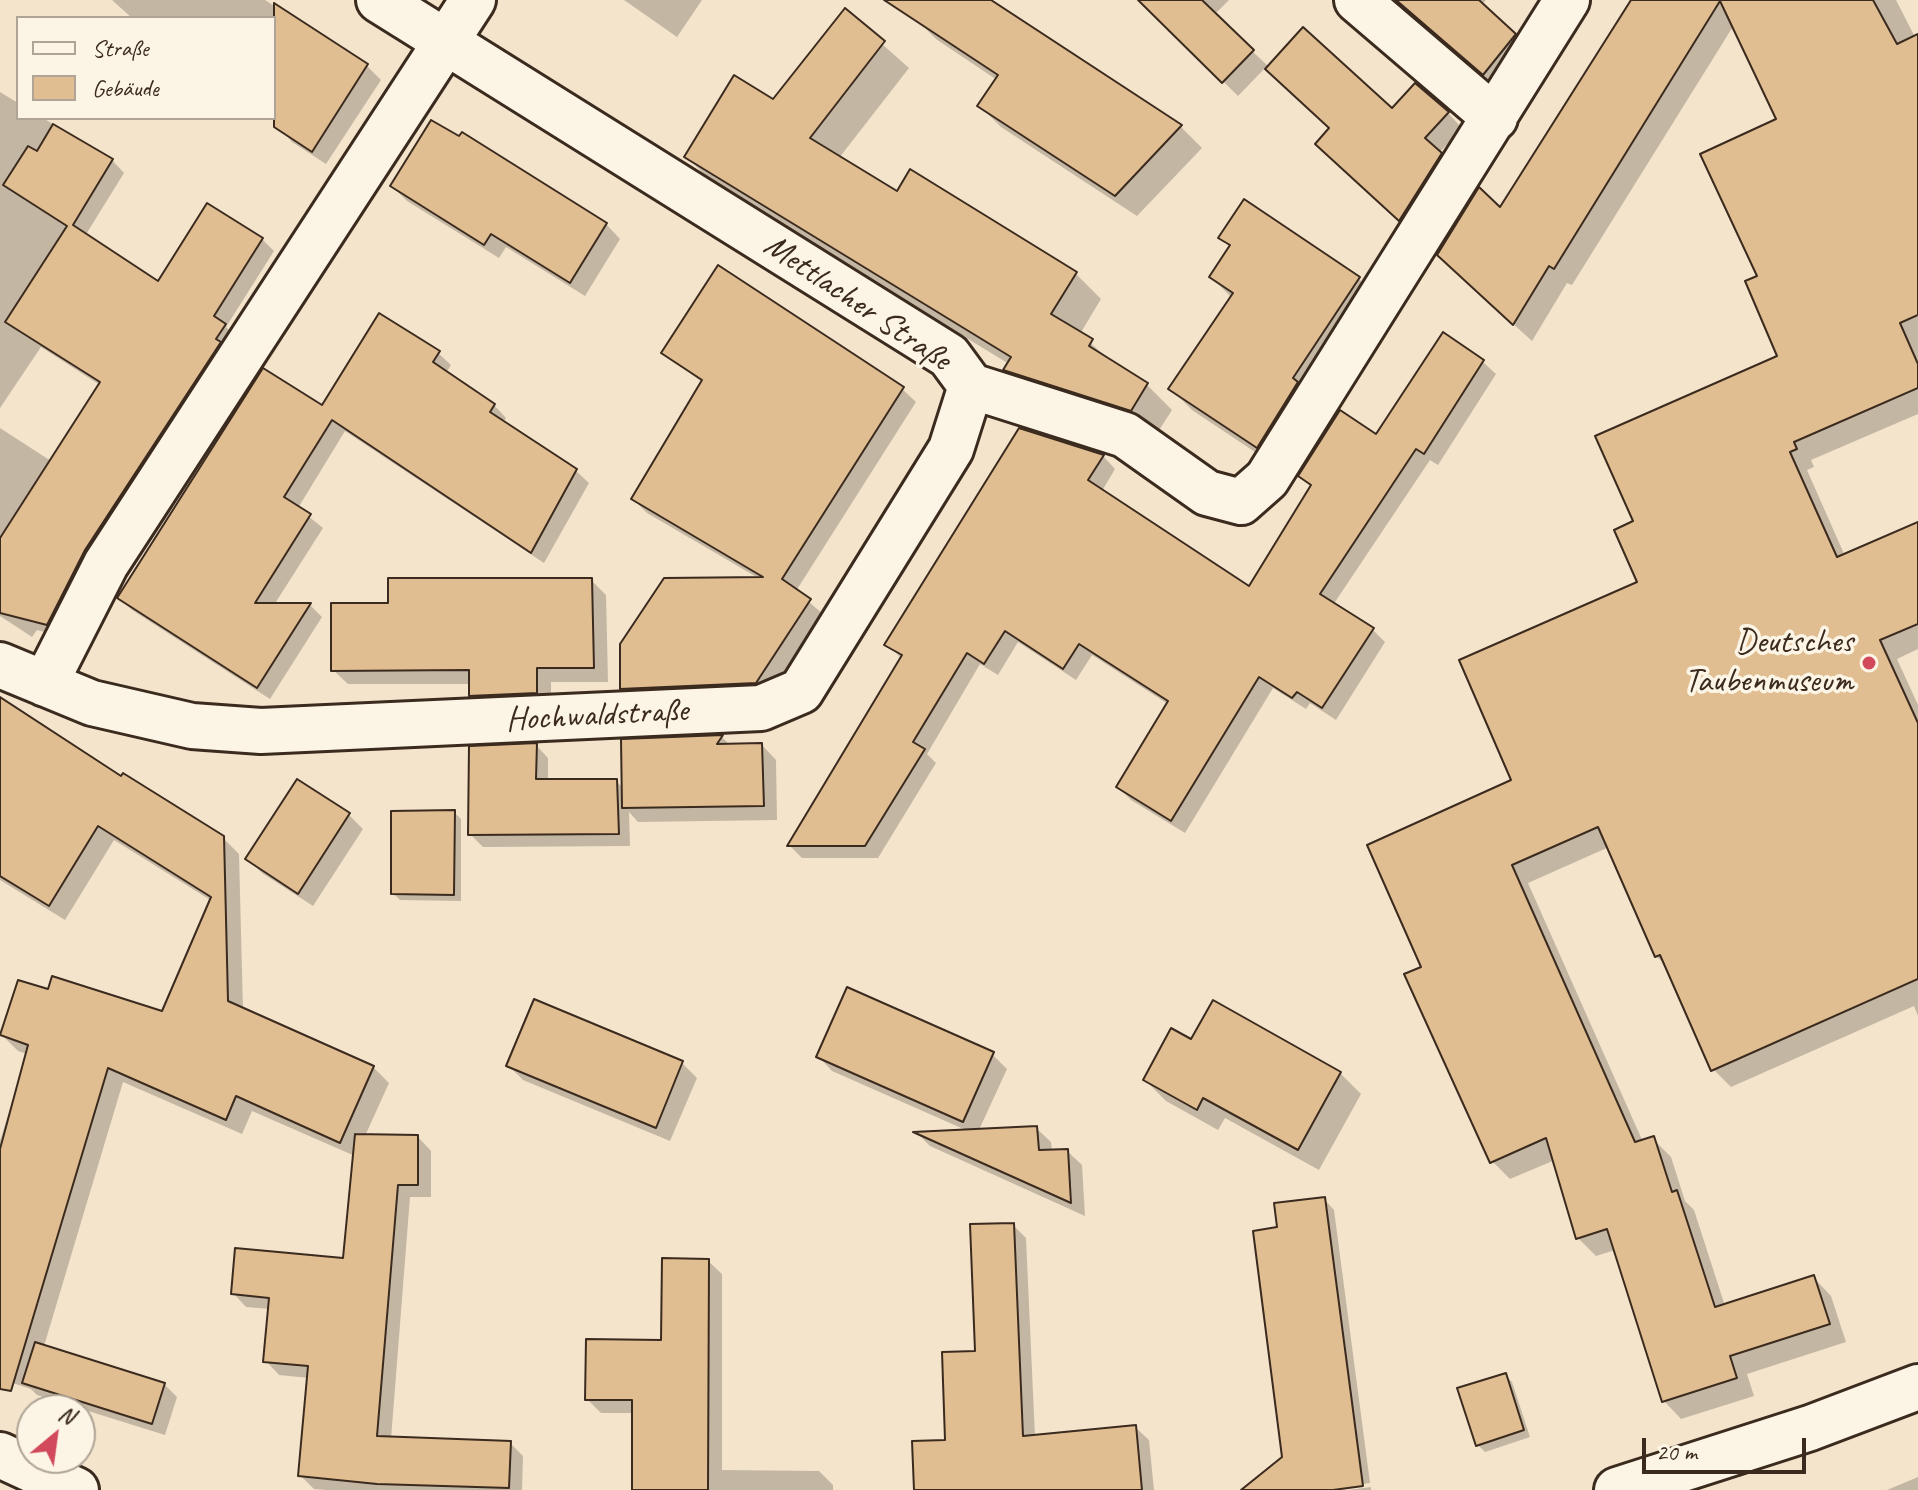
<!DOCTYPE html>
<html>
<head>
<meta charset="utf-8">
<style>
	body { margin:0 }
	#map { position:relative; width:1918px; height:1490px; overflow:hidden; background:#f4e4cc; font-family:Caveat,sans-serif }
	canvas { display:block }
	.legend { position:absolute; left:16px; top:16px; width:260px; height:104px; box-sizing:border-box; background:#fcf5e5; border:2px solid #afa495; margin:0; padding:10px 14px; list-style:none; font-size:24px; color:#3b2a1e }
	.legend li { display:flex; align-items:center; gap:16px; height:40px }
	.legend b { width:40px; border:2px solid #afa495 }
	.north { position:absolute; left:16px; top:1394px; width:80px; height:80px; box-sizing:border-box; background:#fcf5e5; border:2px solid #afa495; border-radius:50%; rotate:29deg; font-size:22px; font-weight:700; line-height:32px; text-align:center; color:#3b2a1e }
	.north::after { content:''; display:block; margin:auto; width:28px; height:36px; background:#d1495b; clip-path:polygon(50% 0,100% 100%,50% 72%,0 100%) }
	.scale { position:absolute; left:1642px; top:1438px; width:164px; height:36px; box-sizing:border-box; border:4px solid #3b2a1e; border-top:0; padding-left:10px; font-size:24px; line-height:28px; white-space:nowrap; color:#3b2a1e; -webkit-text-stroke:6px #fcf5e5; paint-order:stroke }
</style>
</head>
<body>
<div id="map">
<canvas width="1918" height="1490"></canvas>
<ul class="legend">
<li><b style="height:10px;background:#fcf5e5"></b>Straße</li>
<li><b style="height:22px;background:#e0be92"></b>Gebäude</li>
</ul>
<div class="north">N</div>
<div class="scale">20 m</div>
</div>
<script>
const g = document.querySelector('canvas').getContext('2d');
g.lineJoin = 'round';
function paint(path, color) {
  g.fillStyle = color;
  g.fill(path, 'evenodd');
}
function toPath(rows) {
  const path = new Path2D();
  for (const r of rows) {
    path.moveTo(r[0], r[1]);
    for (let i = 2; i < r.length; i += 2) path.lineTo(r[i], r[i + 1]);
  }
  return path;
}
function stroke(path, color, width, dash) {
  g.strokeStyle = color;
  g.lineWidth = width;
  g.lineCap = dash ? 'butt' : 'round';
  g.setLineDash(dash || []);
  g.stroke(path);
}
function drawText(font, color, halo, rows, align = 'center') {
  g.font = font + ' Caveat,sans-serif';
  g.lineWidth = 7;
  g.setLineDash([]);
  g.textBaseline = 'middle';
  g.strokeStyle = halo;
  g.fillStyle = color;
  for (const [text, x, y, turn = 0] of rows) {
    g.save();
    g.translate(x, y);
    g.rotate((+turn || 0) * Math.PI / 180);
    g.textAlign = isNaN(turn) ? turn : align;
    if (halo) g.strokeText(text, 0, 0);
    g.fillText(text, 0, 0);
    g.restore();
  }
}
paint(toPath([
	[112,0,265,0,367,66,381,80,326,164,292,142,271,118,274,118,274,18,132,18],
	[624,0,702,0,677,37],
	[926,0,987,0,1181,127,1202,148,1137,216,1001,127,980,106,997,80,936,39,915,18],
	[1141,0,1229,0,1214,15,1269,67,1392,111,1448,113,1462,128,1439,153,1455,169,1415,233,1332,158,1331,128,1266,67,1238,96],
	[1397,0,1486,0,1481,5,1534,55,1503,92],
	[1632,0,1896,0,1918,43,1918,414,1811,460,1814,467,1807,470,1845,556,1918,524,1918,649,1897,659,1918,705,1918,1016,1914,1006,1731,1087,1713,1069,1668,967,1656,956,1609,847,1528,883,1643,1142,1653,1139,1671,1157,1685,1201,1694,1210,1725,1306,1814,1278,1831,1296,1846,1342,1747,1374,1754,1396,1681,1419,1664,1401,1615,1250,1596,1256,1578,1238,1555,1160,1510,1179,1492,1161,1424,968,1514,781,1640,583,1636,522,1779,357,1760,277,1778,120,1734,25,1572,285,1567,283,1532,341,1457,273],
	[845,11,909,68,839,158,897,193,911,172,1076,274,1101,299,1080,334,1118,367,1146,384,1172,410,1156,435,1030,395,1005,370,1009,364,712,182,686,156,773,102],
	[0,92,18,103,18,118,43,118,112,160,124,173,85,236,159,283,262,239,274,251,226,327,237,338,59,636,37,630,32,637,0,616,0,428,51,461,100,385,41,347,0,408],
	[392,186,606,224,620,239,585,296,506,247,499,258,407,201],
	[1221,238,1359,279,1380,300,1279,468,1192,410,1170,388,1232,298,1211,277,1231,248],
	[438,353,451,365,446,373,494,405,506,418,503,423,576,471,589,483,544,563,345,431,298,508,323,528,274,605,310,605,322,617,270,699,132,610,119,598,264,371,322,408],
	[663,353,902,389,916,402,796,591,823,614,770,696,636,702,622,689,760,579,647,513,633,499,703,383],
	[1483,362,1496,374,1438,465,1430,460,1333,605,1372,629,1385,642,1336,720,1310,703,1306,709,1273,688,1185,833,1131,800,1118,787,1168,704,1092,655,1076,680,1018,642,998,675,980,664,927,754,936,763,878,858,802,858,789,845,902,659,887,644,1103,456,1115,469,1102,491,1249,588,1312,487,1301,476,1376,436],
	[591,580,606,595,608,682,551,682,551,707,485,710,471,696,471,684,348,684,333,670,390,605],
	[0,700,122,779,223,838,239,854,243,1010,373,1067,389,1083,365,1136,418,1137,431,1151,431,1197,410,1197,391,1439,510,1443,523,1456,522,1490,327,1490,314,1489,300,1475,309,1378,279,1375,266,1361,270,1309,246,1307,233,1293,344,1260,355,1156,252,1111,242,1134,123,1082,44,1346,164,1384,177,1397,165,1435,37,1395,31,1389,0,1379,0,1141,27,1054,18,1051,2,1035,49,991,163,1014,212,901,114,840,65,920,0,880],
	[722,737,731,746,762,745,776,760,777,820,638,822,629,812,630,846,483,847,470,834,536,745,548,758,548,781,616,781,623,788,623,741],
	[454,812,461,819,461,901,400,900,393,893],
	[349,815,363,829,313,906,262,873,247,858],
	[1192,1042,1340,1073,1361,1094,1319,1170,1225,1118,1218,1130,1166,1101,1145,1080],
	[992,1054,1007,1069,979,1130,1036,1128,1051,1142,1052,1152,1067,1151,1082,1165,1085,1216,930,1146,917,1133,968,1131,832,1071,818,1056],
	[682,1063,697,1078,670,1141,523,1080,509,1066],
	[1324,1199,1334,1210,1370,1483,1319,1490,1245,1490,1285,1458,1280,1229],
	[1013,1225,1026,1238,1035,1437,1135,1427,1149,1440,1154,1490,916,1490,947,1441],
	[708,1261,722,1274,722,1470,819,1471,833,1485,833,1490,634,1490,634,1413,601,1413,587,1399,663,1342],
	[1505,1375,1512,1382,1530,1437,1485,1452,1478,1445],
	[1918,1477,1918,1490,1887,1490],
	[1371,1487,1371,1490,1348,1490]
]), '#0003');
const building = toPath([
	[884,0,991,0,1182,125,1115,196,977,106,998,75,884,0],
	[1138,0,1202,0,1254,50,1222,83,1138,0],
	[1396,0,1479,0,1516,34,1483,75,1396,0],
	[1631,0,1873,0,1897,44,1918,34,1918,315,1900,323,1918,364,1918,388,1794,442,1797,449,1790,452,1837,557,1918,522,1918,624,1880,640,1918,723,1918,979,1711,1071,1660,955,1655,957,1598,827,1512,865,1635,1142,1654,1136,1672,1192,1677,1190,1715,1307,1814,1275,1830,1324,1730,1356,1737,1378,1662,1402,1607,1229,1576,1239,1546,1138,1490,1163,1404,974,1421,967,1367,845,1511,780,1459,660,1637,582,1614,530,1633,521,1595,436,1777,356,1745,281,1757,276,1700,154,1776,119,1720,1,1554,269,1549,266,1513,325,1437,255,1479,187,1500,207,1631,0],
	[274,3,368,64,312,152,274,127,274,3],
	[845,8,885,41,810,138,897,191,910,169,1077,272,1051,314,1093,339,1089,346,1148,383,1131,411,1003,370,1011,357,684,157,734,75,773,99,845,8],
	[1303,27,1392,108,1415,83,1449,112,1425,138,1442,153,1399,221,1315,144,1329,128,1265,69,1303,27],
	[431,120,459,136,462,132,607,223,570,283,491,234,484,245,390,186,431,120],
	[53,124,113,159,73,225,158,281,207,203,263,238,214,316,226,324,216,339,221,342,85,550,47,625,0,613,0,538,100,382,5,322,67,226,3,185,28,146,37,151,53,124],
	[1244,199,1360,277,1293,378,1298,382,1257,448,1168,389,1233,293,1209,277,1230,245,1218,238,1244,199],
	[718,265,904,387,782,579,811,599,756,683,620,689,620,644,664,578,763,577,631,499,702,380,661,353,718,265],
	[379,313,440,351,433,362,495,404,490,412,577,469,531,553,332,420,284,497,311,514,255,603,311,603,257,688,117,598,263,368,322,405,379,313],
	[1443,332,1484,360,1424,454,1416,449,1320,594,1374,628,1322,708,1297,692,1292,698,1259,677,1171,821,1116,787,1168,701,1079,644,1063,669,1005,631,984,664,967,653,913,742,925,749,865,846,787,846,902,655,884,645,1019,428,1104,455,1088,480,1249,586,1311,485,1298,476,1340,410,1376,434,1443,332],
	[388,578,592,578,594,668,537,668,537,693,469,696,469,670,331,671,331,603,388,603,388,578],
	[0,697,121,776,123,773,224,836,228,1001,374,1066,340,1143,236,1096,226,1120,108,1068,11,1391,0,1389,0,1149,28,1045,0,1035,18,980,48,989,52,976,162,1011,211,897,98,826,49,906,0,876,0,697],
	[723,735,717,744,762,743,764,806,622,808,621,739,723,735],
	[537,743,536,779,617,779,619,834,468,835,469,746,537,743],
	[297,779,350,813,298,894,245,859,297,779],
	[455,810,454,895,391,894,391,811,455,810],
	[847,987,994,1052,963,1122,816,1057,847,987],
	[534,999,683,1061,656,1128,506,1066,534,999],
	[1213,1000,1341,1072,1298,1150,1203,1098,1197,1110,1143,1080,1171,1028,1191,1039,1213,1000],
	[1037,1126,1039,1150,1068,1149,1071,1203,913,1132,1037,1126],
	[355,1134,418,1135,418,1185,398,1185,377,1436,511,1441,509,1488,377,1484,298,1476,308,1366,263,1362,269,1298,231,1294,235,1248,343,1258,355,1134],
	[1325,1197,1363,1486,1333,1490,1241,1490,1282,1457,1253,1231,1277,1227,1274,1203,1325,1197],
	[1014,1223,1023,1436,1136,1425,1142,1490,914,1490,912,1441,945,1440,942,1352,975,1351,970,1224,1014,1223],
	[662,1258,709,1259,708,1490,632,1490,632,1400,585,1400,586,1339,661,1340,662,1258],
	[35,1342,165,1383,152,1424,22,1383,35,1342],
	[1506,1373,1524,1430,1476,1446,1457,1388,1506,1373]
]);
paint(building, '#e0be92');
stroke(building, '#3b2a1e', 2);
const minor = toPath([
	[379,0,949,356,971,386,1125,435,1207,493,1241,502,1267,479,1567,0],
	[1357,0,1495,118],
	[0,665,92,703,192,726,261,731,761,708,801,691,951,449,971,386],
	[45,684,106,564,473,0],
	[0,1455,76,1490],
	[1617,1490,1810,1428,1918,1387]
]);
stroke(minor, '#3b2a1e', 50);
stroke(minor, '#fcf5e5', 44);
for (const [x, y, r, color] of [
	[1869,663,8,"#d1495b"]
]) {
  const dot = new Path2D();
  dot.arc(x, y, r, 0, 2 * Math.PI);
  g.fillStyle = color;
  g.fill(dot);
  stroke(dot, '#fcf5e5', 3);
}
drawText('34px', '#3b2a1e', '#fcf5e5', [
	["Mettlacher Straße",857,303,34],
	["Hochwaldstraße",597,716,-3]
]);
drawText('34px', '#3b2a1e', '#fcf5e5', [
	["Deutsches",1853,643],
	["Taubenmuseum",1853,682]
], 'right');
</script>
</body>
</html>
